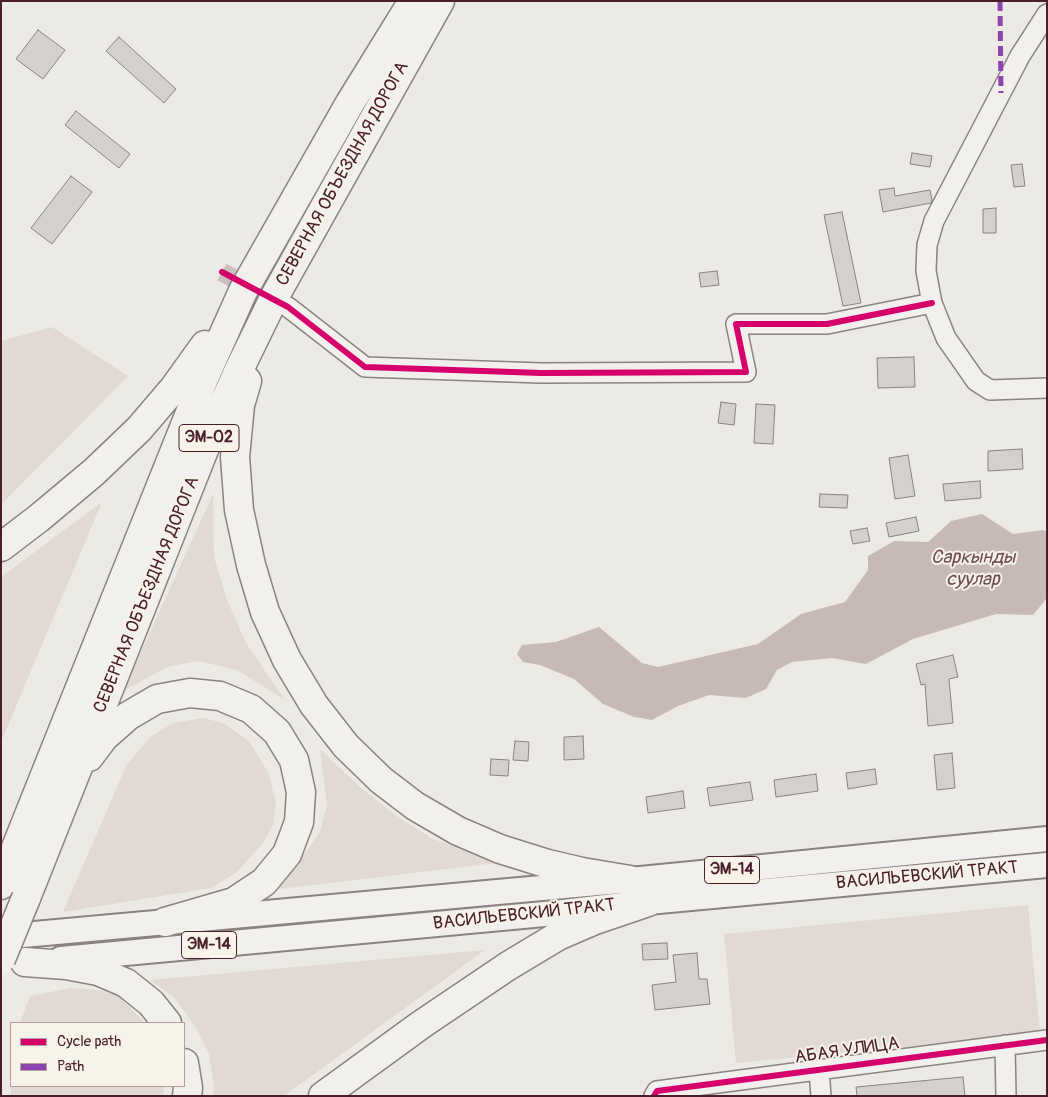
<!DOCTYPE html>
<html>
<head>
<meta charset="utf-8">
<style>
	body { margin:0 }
	#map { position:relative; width:1048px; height:1097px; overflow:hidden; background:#eceae4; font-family:Pangolin,sans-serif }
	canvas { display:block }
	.frame { position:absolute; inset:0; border:2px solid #4a1f2b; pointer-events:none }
	.legend { position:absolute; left:10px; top:1022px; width:175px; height:65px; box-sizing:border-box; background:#f7f3e8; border:1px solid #b29e9c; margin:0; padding:6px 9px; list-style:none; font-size:15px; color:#4a1f2b }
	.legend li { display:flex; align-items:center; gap:10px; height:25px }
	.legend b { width:25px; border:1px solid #b29e9c }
</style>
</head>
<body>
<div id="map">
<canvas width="1048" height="1097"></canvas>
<div class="frame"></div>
<ul class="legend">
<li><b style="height:6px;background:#d6006c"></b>Cycle path</li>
<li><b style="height:6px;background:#8e44ad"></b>Path</li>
</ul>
</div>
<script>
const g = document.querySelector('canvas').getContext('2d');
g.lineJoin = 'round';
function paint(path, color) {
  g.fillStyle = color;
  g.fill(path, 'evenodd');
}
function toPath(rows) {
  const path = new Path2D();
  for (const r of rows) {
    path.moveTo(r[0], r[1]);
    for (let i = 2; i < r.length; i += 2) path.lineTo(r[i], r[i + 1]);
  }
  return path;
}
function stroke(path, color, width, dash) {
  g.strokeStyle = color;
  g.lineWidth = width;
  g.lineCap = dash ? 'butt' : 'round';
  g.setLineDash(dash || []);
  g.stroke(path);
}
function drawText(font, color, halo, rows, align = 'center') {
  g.font = font + ' Pangolin,sans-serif';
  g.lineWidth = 4;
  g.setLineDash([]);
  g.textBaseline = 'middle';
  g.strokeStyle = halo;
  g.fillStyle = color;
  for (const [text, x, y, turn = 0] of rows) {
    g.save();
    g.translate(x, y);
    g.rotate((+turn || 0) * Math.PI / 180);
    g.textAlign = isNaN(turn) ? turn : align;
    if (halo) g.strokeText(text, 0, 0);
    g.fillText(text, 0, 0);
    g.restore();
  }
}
paint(toPath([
	[52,327,128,376,1,505,1,341],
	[213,494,214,557,227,600,246,643,285,700,237,670,198,661,167,667,123,691],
	[102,502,1,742,1,577],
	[204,718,223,723,249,741,268,772,276,803,273,825,263,843,236,873,211,888,63,912,126,766,150,737,173,723],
	[320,749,360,787,394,814,431,838,497,863,271,890,300,860,320,832,327,805],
	[1028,905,1040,1034,736,1063,724,934],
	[485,950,284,1096,213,1096,214,1087,209,1054,195,1026,174,997,150,980],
	[71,988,99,990,119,996,145,1023,20,1023,30,996],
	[11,1081,11,1086,164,1086,164,1090,162,1096,11,1096]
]), '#e1dad4');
paint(toPath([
	[982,514,1013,534,1043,530,1047,532,1047,598,1033,615,996,614,913,639,866,664,832,658,792,662,777,670,766,689,746,698,709,695,678,706,652,720,634,717,603,704,574,679,540,665,523,662,517,654,522,645,556,642,599,627,642,663,658,667,758,644,801,614,845,602,868,570,868,556,894,541,928,542,951,521]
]), '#c7b9b6');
const building = toPath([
	[38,30,65,50,43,79,16,59,38,30],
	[119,37,176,89,164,103,106,51,119,37],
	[76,111,130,154,119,168,65,125,76,111],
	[912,153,932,156,930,167,910,164,912,153],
	[1022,164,1025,186,1014,187,1011,165,1022,164],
	[71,176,92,192,52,244,31,228,71,176],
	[894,188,895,196,930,190,932,200,931,203,883,212,879,190,894,188],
	[996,208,996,233,983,233,983,209,996,208],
	[842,212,861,303,843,306,824,215,842,212],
	[717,271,719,285,701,287,699,273,717,271],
	[914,357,915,387,878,388,877,358,914,357],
	[721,402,736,404,734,425,718,423,721,402],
	[756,404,775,405,773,444,754,443,756,404],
	[1022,449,1023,469,988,471,988,451,1022,449],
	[908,455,915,496,895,499,889,458,908,455],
	[980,481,981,498,945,501,943,484,980,481],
	[820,494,848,495,847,508,819,507,820,494],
	[916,517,919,531,889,537,886,523,916,517],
	[867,528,870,541,853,544,850,531,867,528],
	[953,655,958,677,949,679,953,723,928,726,925,684,921,685,916,664,953,655],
	[583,736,584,759,564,760,564,737,583,736],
	[515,741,529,742,528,761,513,760,515,741],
	[952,753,955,788,937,790,934,755,952,753],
	[491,759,509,760,508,776,490,775,491,759],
	[875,769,877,784,848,789,846,773,875,769],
	[816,774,818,791,776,797,774,780,816,774],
	[750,782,753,800,710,806,707,788,750,782],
	[683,791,685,808,648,813,646,797,683,791],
	[667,943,668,959,643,960,642,944,667,943],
	[697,953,699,979,707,979,710,1004,655,1010,652,985,676,982,673,955,697,953],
	[963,1077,965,1096,857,1096,856,1087,963,1077]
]);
paint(building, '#d4d0cc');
stroke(building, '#8b8282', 1);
stroke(toPath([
	[222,272,283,305]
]), '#ccc1bf', 19, [19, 9]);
const minor = toPath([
	[1047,14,1020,56,934,221,927,245,926,271,932,303,946,338,976,381,990,390,1047,388],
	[288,307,365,367,541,373,746,372,736,324,827,324,932,303],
	[1005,1045,1006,1096],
	[819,1070,821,1096],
	[654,1096,657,1091,1047,1040]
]);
const major = toPath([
	[1,937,630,880,1047,839],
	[61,959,555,913,648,902,1047,865]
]);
const highway = toPath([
	[247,381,240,405,235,457,239,510,251,565,265,612,287,660,314,705,346,746,381,780,415,806,458,831,500,849,548,864,582,872,630,880],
	[1,547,39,518,94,472,139,429,174,388,205,345],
	[89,757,104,737,128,716,157,699,190,693,220,696,251,709,277,732,294,760,301,792,299,822,287,854,264,882,234,902,165,922],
	[1,885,204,378,243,291,350,103,413,1],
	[26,898,209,437,238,372,275,296,440,1],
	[25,962,66,965,98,971,126,983,151,1003,167,1023],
	[184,1063,188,1088,187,1096],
	[323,1096,422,1024,508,966,558,936,595,920,648,902]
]);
stroke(minor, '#8b8282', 22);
stroke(major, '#8b8282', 28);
stroke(highway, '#8b8282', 31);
stroke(minor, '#f1f0ec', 19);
stroke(major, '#f1f0ec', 24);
stroke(highway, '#f1f0ec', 28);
const highwayBridge = toPath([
	[1,959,26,898]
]);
stroke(highwayBridge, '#8b8282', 31, []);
stroke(highwayBridge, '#f1f0ec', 28);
stroke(toPath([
	[1000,1,1001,93]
]), '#8e44ad', 5, [10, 5]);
stroke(toPath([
	[222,272,288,307,365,367,541,373,746,372,736,324,827,324,932,303],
	[654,1096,657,1091,1047,1040]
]), '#d6006c', 6);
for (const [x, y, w] of [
	[209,438,60],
	[732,870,55],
	[209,945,55]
]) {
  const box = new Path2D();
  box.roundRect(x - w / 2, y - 13.5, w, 27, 4);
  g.fillStyle = '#f7f3e8';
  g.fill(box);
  stroke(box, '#4a1f2b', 1);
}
drawText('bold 16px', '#4a1f2b', null, [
	["ЭМ-02",209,438],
	["ЭМ-14",732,870],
	["ЭМ-14",209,945]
]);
drawText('18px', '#4a1f2b', '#f7f3e8', [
	["СЕВЕРНАЯ ОБЪЕЗДНАЯ ДОРОГА",343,174,-61],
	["СЕВЕРНАЯ ОБЪЕЗДНАЯ ДОРОГА",147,595,-68],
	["ВАСИЛЬЕВСКИЙ ТРАКТ",927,876,-5],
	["ВАСИЛЬЕВСКИЙ ТРАКТ",524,915,-6],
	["АБАЯ УЛИЦА",847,1051,-8]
]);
drawText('italic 19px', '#704e55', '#f7f3e8', [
	["Саркынды",973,558],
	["суулар",973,580]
]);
</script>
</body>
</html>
